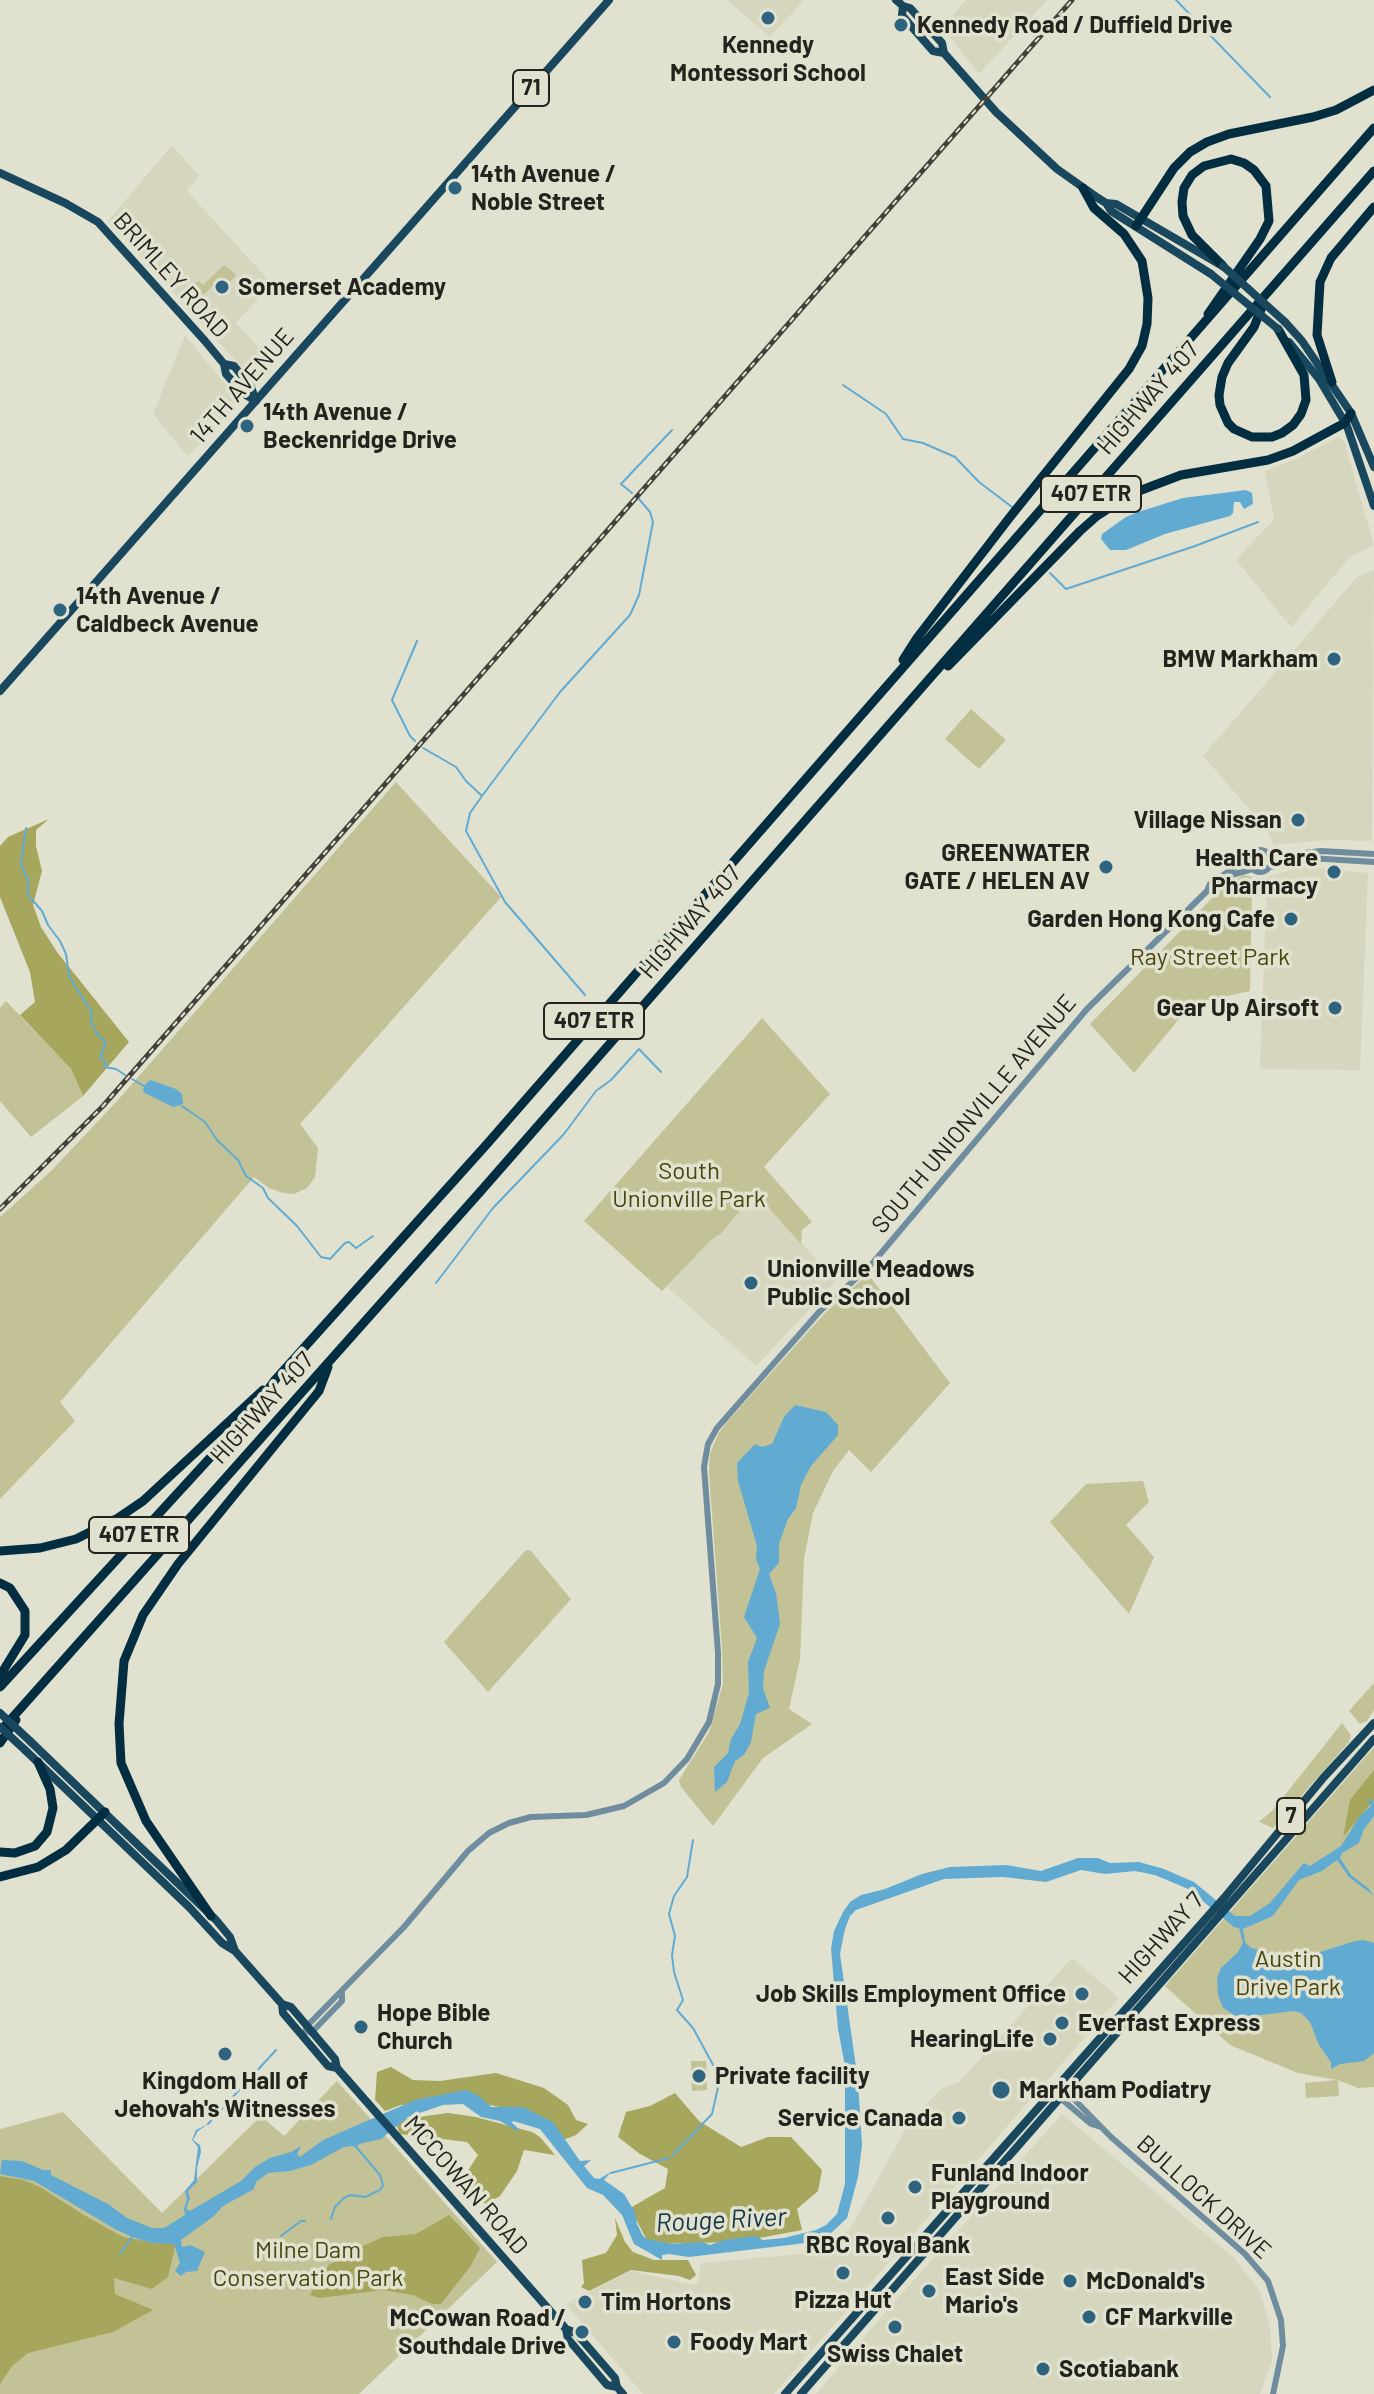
<!DOCTYPE html>
<html>
<head>
<meta charset="utf-8">
<style>
	body { margin:0 }
	canvas { display:block; background:#e1e1cf }
</style>
</head>
<body>
<canvas width="1374" height="2394"></canvas>
<script>
const g = document.querySelector('canvas').getContext('2d');
g.lineJoin = 'round';
function paint(path, color) {
  g.fillStyle = color;
  g.fill(path, 'evenodd');
}
function toPath(rows) {
  const path = new Path2D();
  for (const r of rows) {
    if (r.length === 3) {
      path.moveTo(r[0] + r[2], r[1]);
      path.arc(r[0], r[1], r[2], 0, 2 * Math.PI);
      continue;
    }
    path.moveTo(r[0], r[1]);
    for (let i = 2; i < r.length; i += 2) path.lineTo(r[i], r[i + 1]);
  }
  return path;
}
function stroke(path, color, width, dash) {
  g.strokeStyle = color;
  g.lineWidth = width;
  g.lineCap = dash ? 'butt' : 'round';
  g.setLineDash(dash || []);
  g.stroke(path);
}
function drawText(font, color, halo, rows, align = 'center') {
  g.font = font + ' Barlow,sans-serif';
  g.lineWidth = 7;
  g.setLineDash([]);
  g.textBaseline = 'middle';
  g.strokeStyle = halo;
  g.fillStyle = color;
  for (const [text, x, y, turn = 0] of rows) {
    g.save();
    g.translate(x, y);
    g.rotate((+turn || 0) * Math.PI / 180);
    g.textAlign = isNaN(turn) ? turn : align;
    if (halo) g.strokeText(text, 0, 0);
    g.fillText(text, 0, 0);
    g.restore();
  }
}
paint(toPath([
	[727,0,804,0,770,37],
	[966,0,1047,0,979,74,942,27],
	[172,145,199,176,187,191,272,284,236,323,273,363,256,383,108,221],
	[185,335,239,401,188,456,153,414],
	[1338,437,1344,441,1374,545,1349,558,1291,627,1236,560,1274,519,1265,471,1296,459],
	[1374,570,1372,841,1329,840,1274,845,1265,827,1203,756,1357,577],
	[1302,866,1368,873,1360,1070,1260,1069,1267,877],
	[760,1197,836,1281,756,1366,666,1286,711,1240,723,1233,741,1209],
	[1072,1958,1119,1998,774,2394,643,2394,566,2304,630,2271,697,2285,701,2263,813,2253,850,2229,910,2121,941,2089,959,2082],
	[1062,2114,1233,2257,1260,2291,1270,2326,1272,2361,1260,2394,816,2394,889,2308]
]), '#d6d6be');
paint(toPath([
	[224,265,236,275,222,291,215,284,203,295,194,283,199,281,203,285],
	[971,709,1006,740,979,769,945,739],
	[396,782,501,897,300,1124,318,1148,315,1177,307,1188,294,1194,283,1193,269,1188,254,1177,60,1402,75,1421,0,1499,0,1217,51,1171,118,1100],
	[1243,875,1252,877,1250,991,1205,1001,1184,1013,1134,1073,1090,1024,1221,889],
	[6,1001,71,1069,83,1096,31,1137,0,1101,0,1008],
	[762,1018,830,1094,764,1167,812,1222,802,1230,801,1244,759,1197,741,1209,722,1233,711,1240,662,1291,584,1221],
	[868,1274,950,1383,871,1472,849,1450,833,1471,813,1513,804,1559,800,1659,789,1709,812,1724,763,1758,713,1826,681,1787,679,1780,709,1732,723,1684,722,1648,709,1473,710,1454,718,1434,726,1423,824,1314],
	[1143,1481,1149,1502,1126,1525,1154,1557,1129,1614,1050,1522,1086,1484],
	[526,1550,531,1551,571,1599,488,1692,444,1642],
	[1374,1683,1374,1710,1367,1721,1360,1724,1349,1711],
	[1342,1723,1351,1735,1349,1742,1273,1828,1259,1822,1273,1810],
	[1374,1747,1374,2087,1358,2088,1338,2080,1339,2096,1306,2098,1305,2083,1337,2080,1298,2073,1230,2045,1165,1986],
	[691,2061,706,2061,707,2090,692,2091],
	[337,2081,497,2262,359,2394,0,2394,0,2129,63,2112,162,2213,261,2116,284,2136]
]), '#c2c296');
paint(toPath([
	[49,819,36,830,36,846,42,871,33,905,41,927,57,952,129,1042,83,1096,71,1069,20,1015,35,1002,30,972,0,897,0,846,8,837],
	[1374,1770,1374,1800,1343,1837,1350,1800],
	[391,2067,413,2080,440,2081,496,2073,544,2088,568,2105,576,2120,588,2124,576,2135,561,2141,552,2125,500,2107,483,2104,429,2103,401,2105,385,2111,375,2100,377,2072],
	[675,2093,699,2121,741,2147,768,2137,791,2137,822,2170,818,2191,797,2209,802,2230,738,2242,649,2244,630,2208,665,2188,668,2169,640,2154,618,2137,626,2112,650,2106],
	[448,2113,476,2117,532,2132,540,2137,555,2155,524,2150,517,2171,500,2196,486,2204,473,2196,462,2180,478,2155,467,2142,400,2134,396,2124,404,2119],
	[0,2176,24,2180,40,2187,84,2215,123,2237,161,2244,178,2234,168,2277,152,2289,114,2278,115,2294,153,2310,113,2332,28,2353,12,2366,0,2384],
	[449,2215,480,2248,470,2267,441,2304,432,2304,413,2295,382,2290,320,2298,310,2295,329,2265,356,2249,383,2237,416,2234],
	[615,2218,625,2242,633,2252,654,2260,688,2260,696,2275,690,2280,679,2276,631,2270,589,2291,581,2287,584,2283,582,2260,606,2253,617,2235]
]), '#a7a65d');
paint(toPath([
	[1246,490,1252,493,1253,504,1244,509,1240,502,1234,502,1233,513,1230,516,1165,534,1126,550,1110,550,1101,539,1102,534,1126,517,1138,512,1183,498],
	[150,1080,176,1089,182,1094,183,1104,173,1107,143,1092,144,1086],
	[795,1405,826,1412,838,1425,838,1435,811,1466,801,1485,796,1508,788,1519,779,1544,779,1563,769,1574,776,1593,780,1624,764,1671,763,1688,770,1708,756,1714,751,1742,744,1755,735,1761,727,1782,715,1792,714,1767,728,1753,731,1739,740,1724,749,1693,748,1662,757,1638,744,1617,760,1569,756,1559,757,1546,738,1481,737,1463,755,1444,762,1447,772,1444,784,1417],
	[1367,1798,1374,1802,1374,1816,1364,1829,1359,1843,1342,1853,1340,1858,1351,1875,1368,1888,1374,1896,1349,1877,1337,1860,1322,1871,1299,1880,1273,1916,1243,1929,1245,1942,1251,1948,1285,1956,1311,1955,1355,1941,1364,1940,1374,1943,1374,2053,1364,2061,1340,2064,1331,2069,1331,2062,1319,2045,1310,2022,1301,2013,1294,2011,1244,2017,1234,2015,1223,2008,1218,1995,1217,1978,1221,1968,1238,1952,1243,1943,1239,1928,1234,1927,1188,1889,1155,1875,1135,1871,1105,1874,1081,1870,1046,1882,1003,1877,944,1879,856,1910,850,1916,845,1929,840,1954,858,2081,862,2145,858,2177,847,2218,828,2236,814,2242,689,2257,669,2254,662,2255,662,2260,634,2244,622,2215,603,2195,587,2188,540,2129,513,2121,512,2123,519,2129,517,2131,500,2121,481,2117,463,2104,443,2105,408,2117,381,2139,359,2144,357,2148,352,2146,344,2147,311,2165,290,2171,268,2173,256,2182,254,2189,223,2206,214,2216,181,2240,182,2247,190,2245,205,2252,197,2271,186,2272,181,2276,175,2271,180,2263,174,2244,152,2243,132,2237,115,2229,34,2181,0,2174,2,2160,22,2161,43,2170,51,2170,51,2175,108,2204,127,2218,152,2228,164,2228,185,2215,184,2209,187,2199,185,2191,194,2180,198,2147,192,2140,196,2130,208,2124,198,2131,193,2140,200,2145,201,2152,197,2168,197,2182,188,2191,190,2198,186,2209,190,2211,241,2181,255,2167,270,2158,291,2152,301,2146,297,2154,300,2157,323,2140,415,2100,466,2090,479,2096,491,2107,523,2107,553,2122,580,2161,591,2160,584,2166,594,2178,599,2179,611,2172,604,2180,624,2194,635,2212,637,2224,643,2236,647,2239,672,2244,702,2242,710,2245,724,2240,755,2236,763,2240,784,2238,816,2230,826,2225,837,2214,845,2184,845,2066,838,2029,831,1949,834,1931,843,1912,850,1902,861,1895,885,1889,922,1874,950,1867,1006,1865,1041,1871,1078,1858,1098,1858,1110,1863,1139,1862,1164,1869,1194,1882,1235,1916,1250,1916,1270,1903,1302,1865,1304,1863,1310,1866,1341,1846,1360,1816,1371,1806]
]), '#61abd3');
stroke(toPath([
	[1176,0,1270,97],
	[843,385,886,414,903,439,923,443,955,457,979,482,1012,507],
	[632,493,621,484,672,430],
	[1050,573,1066,589,1195,546,1258,522],
	[415,741,410,736,392,700,417,641],
	[423,748,456,767,466,781,481,795],
	[26,828,21,864,28,880,28,895,42,911,48,925,60,941,66,954,69,976,92,1013,91,1022,97,1034,106,1043,100,1057,106,1063,104,1067,116,1069,125,1075],
	[585,995,505,902,466,831,470,813,482,796,560,692,630,615,639,595,653,522,650,512,639,499],
	[132,1079,144,1086],
	[182,1106,205,1122,217,1140,238,1160,246,1176,263,1188,268,1198,297,1226,321,1257,330,1259,345,1243,349,1242,356,1248,373,1236],
	[436,1283,493,1208,564,1134,596,1091,611,1080,639,1049,661,1072],
	[208,2124,276,2050],
	[673,2155,712,2114,719,2083,718,2074,693,2028,677,2010,683,2000,674,1972,672,1955,675,1936,669,1914,674,1896,687,1877,693,1840],
	[611,2173,669,2158],
	[331,2219,335,2207,344,2198,350,2195,365,2197,380,2190,383,2185,380,2175,357,2148],
	[281,2236,301,2221,305,2221],
	[120,2254,132,2237]
]), '#61abd3', 2);
stroke(toPath([
	[1260,861,11],
	[1268,853,1279,856,1321,851,1374,854],
	[1270,867,1309,858,1374,862],
	[1207,891,1235,874,1252,869],
	[311,2033,342,2001,342,1994],
	[304,2036,307,2026,404,1927,468,1851,489,1833,509,1823,531,1817,586,1815,624,1806,664,1783,687,1759,709,1722,718,1684,718,1653,704,1467,708,1444,717,1428,820,1311,871,1265,1087,1009,1207,891,1210,884,1250,857],
	[1052,2091,1091,2124,1101,2127],
	[1066,2091,1111,2137,1245,2254,1268,2281,1281,2320,1283,2346,1273,2394]
]), '#6f8d9e', 6);
stroke(toPath([
	[896,0,903,6,910,8,942,43,944,53,996,112,1057,169,1098,198,1106,203,1116,204,1219,264],
	[903,6,902,15,912,27,933,51,944,53],
	[0,173,65,203,98,222,205,341,224,364,226,374,244,394,256,401],
	[1106,203,1111,211,1211,274],
	[1285,322,1302,341,1351,413,1374,467],
	[1289,342,1319,379,1347,426,1374,506],
	[224,364,234,366,251,387,256,401],
	[0,691,609,0],
	[30,1741,216,1920,230,1937,235,1951],
	[25,1750,189,1907,222,1943,235,1951,282,2004,291,2007,335,2059,337,2068],
	[282,2004,283,2013,328,2066,337,2068,566,2329,576,2333,615,2378,617,2387,623,2394],
	[566,2329,568,2339,607,2385,617,2387],
	[785,2394,1224,1898,1324,1777,1374,1723],
	[801,2394,1374,1739]
]), '#18475e', 8);
stroke(toPath([
	[1136,226,1174,168,1190,152,1207,142,1229,134,1313,117,1336,110,1374,90],
	[1262,307,1254,327,1228,363,1222,377,1219,395,1220,405,1228,423,1234,429,1252,437,1272,437,1282,433,1293,425,1301,414,1306,400,1304,375,1278,329],
	[1208,314,1260,239,1269,221,1266,186,1254,170,1244,163,1231,159,1204,166,1192,175,1184,188,1182,202,1183,216,1192,235,1223,266],
	[1332,382,1317,335,1320,282,1331,258,1374,207],
	[903,660,917,638,1010,517,1129,369,1142,346,1147,324,1148,298,1142,261,1124,234,1094,208,1083,188],
	[948,666,1080,531,1097,516,1131,494,1181,475,1268,460,1293,451,1339,426,1345,423,1351,413],
	[0,1551,40,1548,76,1539,118,1518,143,1501,263,1390],
	[0,1583,10,1588,25,1611,25,1635,0,1676],
	[0,1687,252,1412,275,1380,487,1144,1374,128],
	[4,1727,480,1192,1374,171],
	[0,1743,16,1720],
	[0,1852,15,1853,35,1846,47,1832,53,1808,50,1789,38,1762],
	[0,1877,38,1867,66,1850,105,1812],
	[211,1916,146,1821,121,1763,119,1724,124,1661,143,1615,178,1564,319,1391,328,1367]
]), '#032e41', 9);
const rail = toPath([
	[0,1209,103,1106,1072,0]
]);
stroke(rail, '#42423a', 5);
stroke(rail, '#e1e1cf', 2, [6]);
stroke(toPath([
	[1223,266,1285,322],
	[1211,274,1278,329],
	[0,1713,30,1741],
	[0,1727,25,1750]
]), '#18475e', 8);
for (const [x, y, r, color] of [
	[768,18,8,"#2f6480"],
	[901,25,8,"#2f6480"],
	[455,188,8,"#2f6480"],
	[222,287,8,"#2f6480"],
	[247,426,8,"#2f6480"],
	[60,610,8,"#2f6480"],
	[1334,659,8,"#2f6480"],
	[1298,820,8,"#2f6480"],
	[1106,867,8,"#2f6480"],
	[1334,872,8,"#2f6480"],
	[1291,919,8,"#2f6480"],
	[1335,1008,8,"#2f6480"],
	[751,1283,8,"#2f6480"],
	[1082,1994,8,"#2f6480"],
	[1062,2023,8,"#2f6480"],
	[361,2027,8,"#2f6480"],
	[1050,2039,8,"#2f6480"],
	[225,2054,8,"#2f6480"],
	[699,2076,8,"#2f6480"],
	[1001,2090,10,"#2f6480"],
	[959,2118,8,"#2f6480"],
	[915,2187,8,"#2f6480"],
	[888,2218,8,"#2f6480"],
	[843,2273,8,"#2f6480"],
	[1070,2281,8,"#2f6480"],
	[929,2291,8,"#2f6480"],
	[585,2302,8,"#2f6480"],
	[1089,2317,8,"#2f6480"],
	[895,2327,8,"#2f6480"],
	[582,2332,8,"#2f6480"],
	[674,2342,8,"#2f6480"],
	[1043,2369,8,"#2f6480"]
]) {
  const dot = new Path2D();
  dot.arc(x, y, r, 0, 2 * Math.PI);
  g.fillStyle = color;
  g.fill(dot);
  stroke(dot, '#e1e1cf', 3);
}
for (const [x, y, w] of [
	[531,88,36],
	[1091,494,100],
	[594,1021,100],
	[139,1535,100],
	[1291,1816,28]
]) {
  const box = new Path2D();
  box.roundRect(x - w / 2, y - 18, w, 36, 6);
  g.fillStyle = '#e1e1cf';
  g.fill(box);
  stroke(box, '#24241e', 2);
}
drawText('bold 22px', '#24241e', null, [
	["71",531,88],
	["407 ETR",1091,494],
	["407 ETR",594,1021],
	["407 ETR",139,1535],
	["7",1291,1816]
]);
drawText('bold 24px', '#24241e', '#e1e1cf', [
	["Kennedy Road / Duffield Drive",917,25],
	["Kennedy",768,45,"center"],
	["Montessori School",768,73,"center"],
	["14th Avenue /",471,174],
	["Noble Street",471,202],
	["Somerset Academy",238,287],
	["14th Avenue /",263,412],
	["Beckenridge Drive",263,440],
	["14th Avenue /",76,596],
	["Caldbeck Avenue",76,624],
	["BMW Markham",1318,659,"right"],
	["Village Nissan",1282,820,"right"],
	["GREENWATER",1090,853,"right"],
	["GATE / HELEN AV",1090,881,"right"],
	["Health Care",1318,858,"right"],
	["Pharmacy",1318,886,"right"],
	["Garden Hong Kong Cafe",1275,919,"right"],
	["Gear Up Airsoft",1319,1008,"right"],
	["Unionville Meadows",767,1269],
	["Public School",767,1297],
	["Job Skills Employment Office",1066,1994,"right"],
	["Hope Bible",377,2013],
	["Church",377,2041],
	["Everfast Express",1078,2023],
	["HearingLife",1034,2039,"right"],
	["Private facility",715,2076],
	["Kingdom Hall of",225,2081,"center"],
	["Jehovah's Witnesses",225,2109,"center"],
	["Markham Podiatry",1019,2090],
	["Service Canada",943,2118,"right"],
	["Funland Indoor",931,2173],
	["Playground",931,2201],
	["RBC Royal Bank",888,2245,"center"],
	["East Side",945,2277],
	["Mario's",945,2305],
	["McDonald's",1086,2281],
	["Pizza Hut",843,2300,"center"],
	["Tim Hortons",601,2302],
	["CF Markville",1105,2317],
	["McCowan Road /",566,2318,"right"],
	["Southdale Drive",566,2346,"right"],
	["Foody Mart",690,2342],
	["Swiss Chalet",895,2354,"center"],
	["Scotiabank",1059,2369]
], 'left');
drawText('24px', '#24241e', '#e1e1cf', [
	["BRIMLEY ROAD",171,275,48],
	["14TH AVENUE",242,386,-49],
	["HIGHWAY 407",1148,398,-49],
	["HIGHWAY 407",690,922,-49],
	["SOUTH UNIONVILLE AVENUE",974,1114,-50],
	["HIGHWAY 407",262,1408,-48],
	["HIGHWAY 7",1161,1938,-48],
	["MCCOWAN ROAD",466,2185,49],
	["BULLOCK DRIVE",1204,2197,42]
]);
drawText('24px', '#48460d', '#e1e1cf', [
	["Ray Street Park",1210,957],
	["South",689,1171],
	["Unionville Park",689,1199],
	["Austin",1288,1959],
	["Drive Park",1288,1987],
	["Milne Dam",308,2250],
	["Conservation Park",308,2278]
]);
drawText('italic 26px', '#133546', '#e1e1cf', [
	["Rouge River",721,2220,-3]
]);
</script>
</body>
</html>
